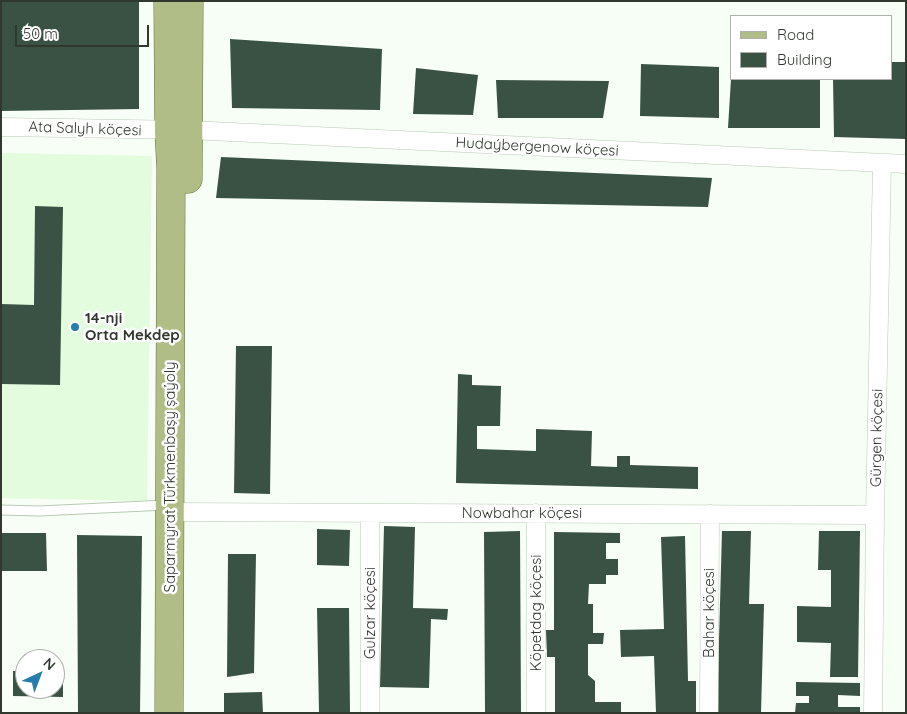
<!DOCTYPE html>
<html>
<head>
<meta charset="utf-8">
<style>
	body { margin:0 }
	#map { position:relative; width:907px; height:714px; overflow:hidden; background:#f6fef5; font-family:Quicksand,sans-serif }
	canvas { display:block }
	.frame { position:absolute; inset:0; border:2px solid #31392f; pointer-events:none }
	.legend { position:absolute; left:730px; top:15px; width:162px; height:65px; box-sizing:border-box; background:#fff; border:1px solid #adb0ac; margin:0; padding:6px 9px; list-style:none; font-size:15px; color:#31392f }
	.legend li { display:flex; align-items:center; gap:10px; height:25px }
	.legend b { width:25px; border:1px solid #adb0ac }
	.north { position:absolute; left:15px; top:649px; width:50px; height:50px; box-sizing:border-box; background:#fff; border:1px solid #adb0ac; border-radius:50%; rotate:43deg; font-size:14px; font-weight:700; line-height:20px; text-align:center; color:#31392f }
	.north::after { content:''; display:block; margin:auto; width:18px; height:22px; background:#277dac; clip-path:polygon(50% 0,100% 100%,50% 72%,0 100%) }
	.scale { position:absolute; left:15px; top:25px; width:134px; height:22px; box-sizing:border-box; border:2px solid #31392f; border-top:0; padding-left:6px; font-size:15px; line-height:18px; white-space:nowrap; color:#31392f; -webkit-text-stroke:4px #fff; paint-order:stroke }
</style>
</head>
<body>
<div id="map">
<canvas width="907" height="714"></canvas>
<div class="frame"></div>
<ul class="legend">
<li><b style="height:6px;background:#b1bd86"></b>Road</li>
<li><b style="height:14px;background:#395244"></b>Building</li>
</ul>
<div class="north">N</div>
<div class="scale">50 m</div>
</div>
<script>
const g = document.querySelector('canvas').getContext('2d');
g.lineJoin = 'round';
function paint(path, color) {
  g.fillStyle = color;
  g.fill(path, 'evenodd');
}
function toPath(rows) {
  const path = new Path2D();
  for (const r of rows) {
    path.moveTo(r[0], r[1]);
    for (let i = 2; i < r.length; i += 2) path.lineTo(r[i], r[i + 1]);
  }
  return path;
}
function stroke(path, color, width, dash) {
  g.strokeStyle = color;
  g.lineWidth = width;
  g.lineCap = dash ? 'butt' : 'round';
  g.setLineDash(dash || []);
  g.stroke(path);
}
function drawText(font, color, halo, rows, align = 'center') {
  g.font = font + ' Quicksand,sans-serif';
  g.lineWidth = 5;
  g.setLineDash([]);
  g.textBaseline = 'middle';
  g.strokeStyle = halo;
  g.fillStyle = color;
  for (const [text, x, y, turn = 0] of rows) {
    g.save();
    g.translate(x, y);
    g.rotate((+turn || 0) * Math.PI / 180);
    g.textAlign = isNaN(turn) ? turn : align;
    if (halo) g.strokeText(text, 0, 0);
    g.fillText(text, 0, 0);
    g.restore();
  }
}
paint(toPath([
	[1,153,152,156,147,501,1,498]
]), '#e3fcdd');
paint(toPath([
	[1,1,139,1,139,109,1,111],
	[230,39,382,49,380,110,232,108],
	[891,62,906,62,906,139,834,137,833,79,891,79],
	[641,64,719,67,719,118,640,116],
	[416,68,478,75,473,115,413,114],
	[731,79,820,79,820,128,728,128],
	[496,80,609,81,603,118,498,118],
	[221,157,712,178,708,207,216,198],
	[35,206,63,207,60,385,1,384,1,304,34,305],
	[236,346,272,346,270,494,234,493],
	[458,374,472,375,472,385,501,386,500,426,477,426,477,449,536,451,536,429,592,431,591,466,617,467,617,456,630,456,630,465,698,467,698,489,456,483],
	[384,526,415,527,413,608,448,609,447,620,431,619,429,688,380,687],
	[317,529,350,530,349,566,317,565],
	[520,531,521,713,485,713,484,532],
	[722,531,751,531,749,604,764,604,761,713,717,713],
	[819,531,860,531,858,677,830,677,831,643,797,642,797,606,831,607,831,570,818,570],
	[554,532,620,533,620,543,606,543,606,559,618,559,618,575,606,575,606,584,589,584,588,604,593,604,593,633,604,633,603,644,588,644,588,675,595,681,595,702,621,702,621,713,555,713,555,657,547,657,546,630,554,630],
	[1,533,46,533,47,571,1,571],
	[77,535,142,536,140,713,78,713],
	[685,536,688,681,696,681,696,713,656,713,654,656,621,657,620,630,664,629,661,537],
	[228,554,256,554,254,673,227,677],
	[317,608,349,608,350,713,319,713],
	[13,671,25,671,25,689,55,689,55,671,63,671,63,697,13,696],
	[796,682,860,683,860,696,838,695,838,707,860,707,860,713,795,713,796,703,809,703,809,696,796,696],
	[262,692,263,713,224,713,224,693]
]), '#395244');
const service = toPath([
	[1,510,39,511,167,505]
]);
const minor = toPath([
	[1,127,189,130,906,164],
	[170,512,875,515],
	[370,713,370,513],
	[536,713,536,513],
	[709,713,710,514],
	[873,713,875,515,882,164]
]);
const primary = toPath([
	[168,1,169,132,171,168,169,713],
	[188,179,189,1]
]);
stroke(service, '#b8cbb4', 11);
stroke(minor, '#b8cbb4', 19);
stroke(primary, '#627233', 29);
stroke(service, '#fff', 9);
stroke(minor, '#fff', 18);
stroke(primary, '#b1bd86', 28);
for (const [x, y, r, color] of [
	[75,327,5,"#277dac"]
]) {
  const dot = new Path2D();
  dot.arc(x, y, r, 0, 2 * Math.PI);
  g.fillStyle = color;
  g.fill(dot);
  stroke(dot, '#fff', 2);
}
drawText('15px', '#31392f', '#fff', [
	["Ata Salyh köçesi",85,129,2],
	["Hudaýbergenow köçesi",537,147,3],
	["Gürgen köçesi",877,438,-89],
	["Saparmyrat Türkmenbaşy şaýoly",170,477,-90],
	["Nowbahar köçesi",522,513],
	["Gulzar köçesi",370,613,-90],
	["Köpetdag köçesi",536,613,-90],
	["Bahar köçesi",709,613,-90]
]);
drawText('bold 15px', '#31392f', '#fff', [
	["14-nji",85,318],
	["Orta Mekdep",85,335]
], 'left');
</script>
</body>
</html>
